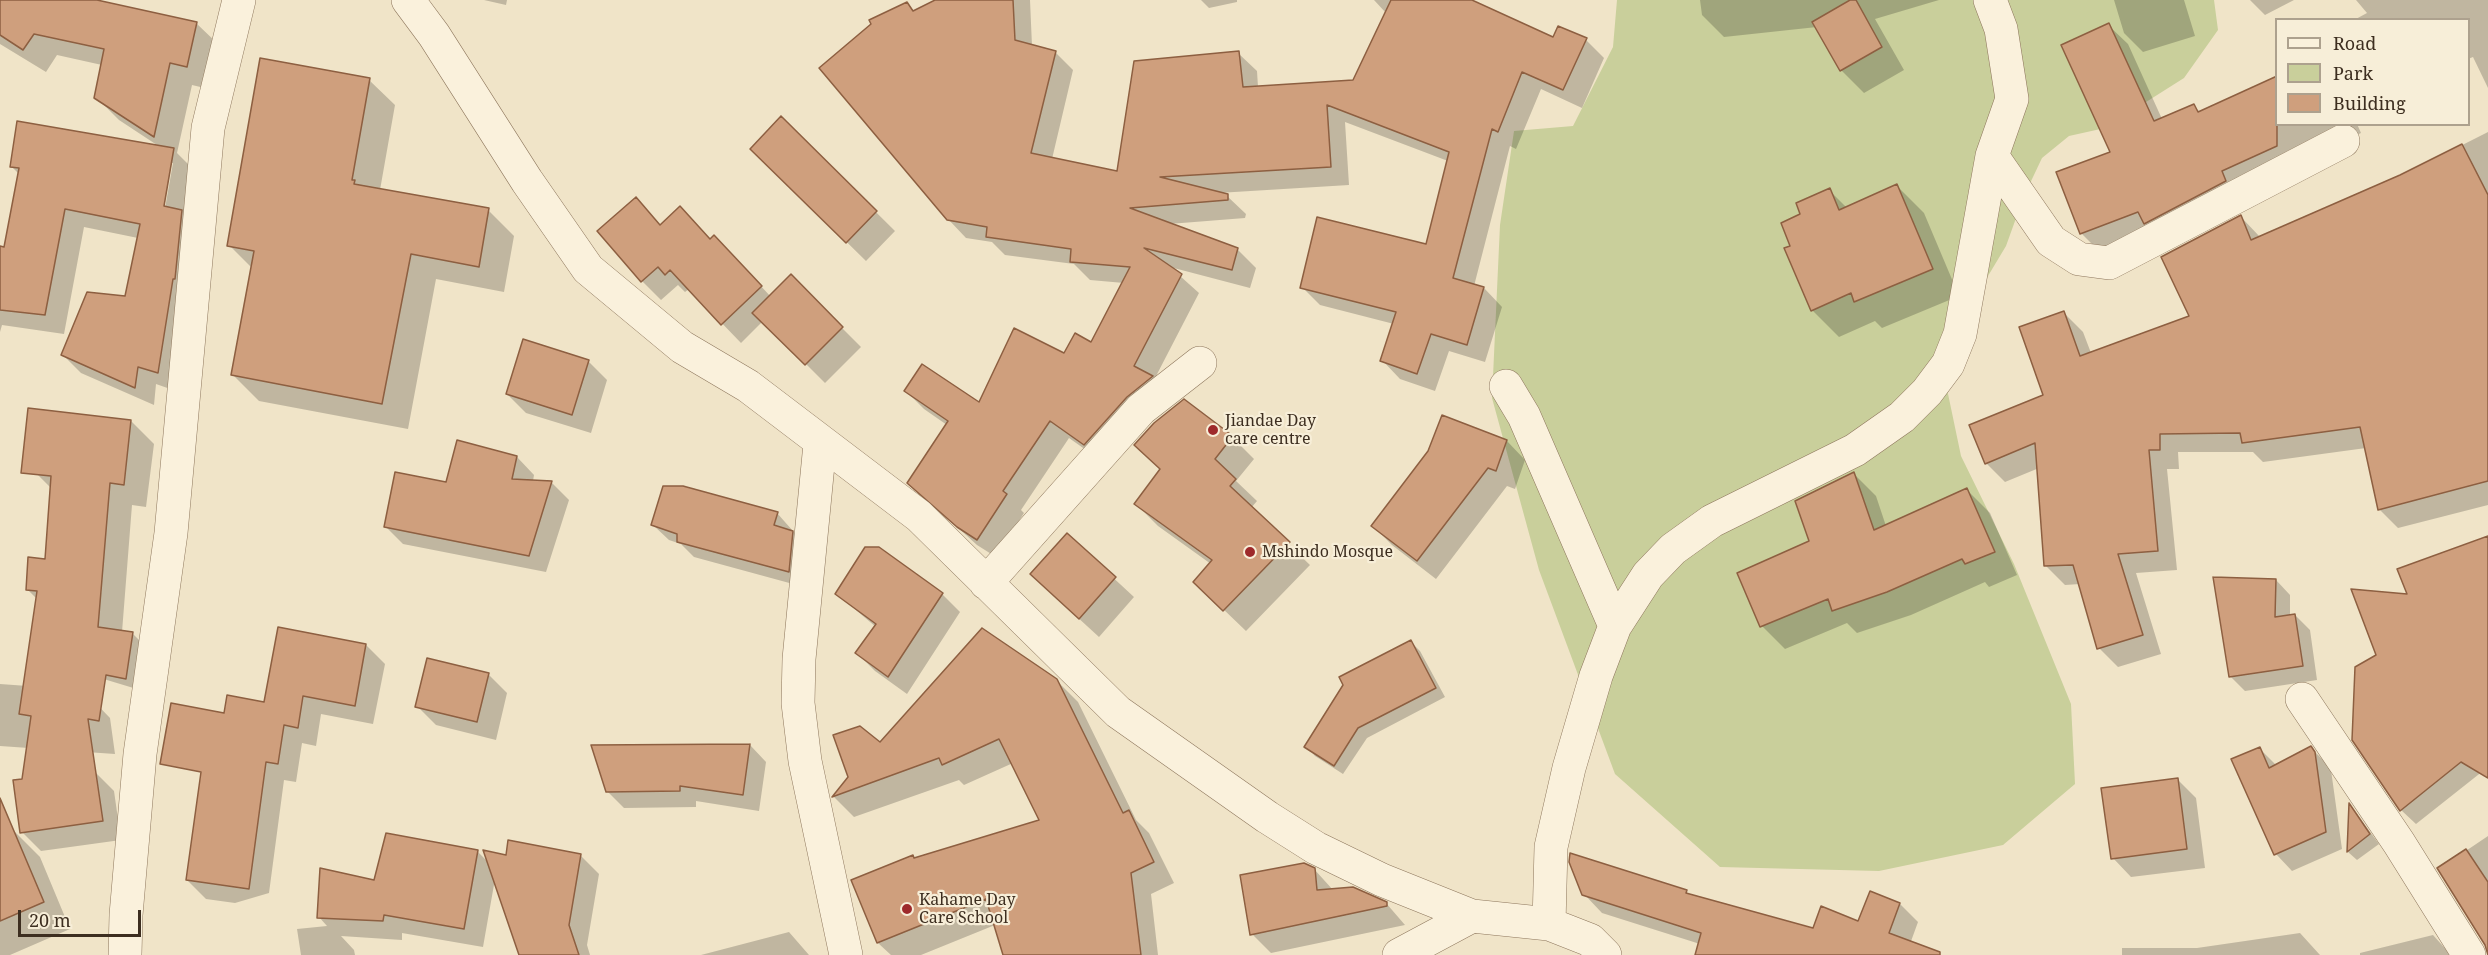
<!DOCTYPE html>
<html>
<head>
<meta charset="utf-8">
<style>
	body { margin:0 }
	#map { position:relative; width:2488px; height:955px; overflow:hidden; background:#f0e4c8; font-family:"Noto Serif",serif }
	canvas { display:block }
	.legend { position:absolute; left:2275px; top:18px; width:195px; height:108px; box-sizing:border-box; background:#f7eed8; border:2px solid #ada18e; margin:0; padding:8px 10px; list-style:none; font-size:18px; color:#3d2e20 }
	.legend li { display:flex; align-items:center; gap:12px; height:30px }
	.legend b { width:30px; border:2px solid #ada18e }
	.scale { position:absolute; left:18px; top:910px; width:123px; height:27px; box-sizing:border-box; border:3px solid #3d2e20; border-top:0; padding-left:8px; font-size:18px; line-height:21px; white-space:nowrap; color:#3d2e20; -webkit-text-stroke:4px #f7eed8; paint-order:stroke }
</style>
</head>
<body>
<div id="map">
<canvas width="2488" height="955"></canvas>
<ul class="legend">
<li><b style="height:8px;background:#faf1dc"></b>Road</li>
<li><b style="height:16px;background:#c9cf9b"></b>Park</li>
<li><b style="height:16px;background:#cf9f7d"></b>Building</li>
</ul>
<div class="scale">20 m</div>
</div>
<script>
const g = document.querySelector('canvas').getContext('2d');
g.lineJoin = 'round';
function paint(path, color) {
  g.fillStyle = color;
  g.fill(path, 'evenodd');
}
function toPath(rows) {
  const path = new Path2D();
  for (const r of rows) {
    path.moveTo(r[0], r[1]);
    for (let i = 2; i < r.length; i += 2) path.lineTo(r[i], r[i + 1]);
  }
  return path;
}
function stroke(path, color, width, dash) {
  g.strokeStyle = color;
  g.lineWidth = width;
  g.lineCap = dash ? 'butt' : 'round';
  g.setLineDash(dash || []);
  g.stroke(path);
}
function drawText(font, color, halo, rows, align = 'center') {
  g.font = font + ' "Noto Serif",serif';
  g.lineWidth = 4.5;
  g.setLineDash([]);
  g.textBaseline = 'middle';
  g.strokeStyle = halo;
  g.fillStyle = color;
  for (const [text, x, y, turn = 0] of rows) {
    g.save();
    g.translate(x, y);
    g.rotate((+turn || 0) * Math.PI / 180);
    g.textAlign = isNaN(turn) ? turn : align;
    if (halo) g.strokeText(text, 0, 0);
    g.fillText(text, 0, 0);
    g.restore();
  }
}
paint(toPath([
	[1617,0,2214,0,2218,30,2184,78,2105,128,2069,136,2042,158,2024,196,2006,246,1976,296,1947,389,1961,456,2014,564,2071,704,2075,784,2003,845,1879,871,1720,867,1615,774,1539,570,1492,398,1500,225,1514,131,1573,126,1613,47]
]), '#c9cf9b');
paint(toPath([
	[0,0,90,0,196,23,219,45,209,89,192,85,177,153,192,168,176,391,156,384,154,405,81,373,62,354,126,298,138,238,84,227,64,334,2,325,0,332,0,247,5,248,19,174,11,166,160,147,119,120,96,97,102,65,57,55,46,72,0,44],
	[170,163,173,163,164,214,162,213],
	[484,0,507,0,506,5],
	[938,0,1030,0,1032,46,1055,52,1073,70,1052,159,1118,172,1238,53,1257,71,1258,87,1354,81,1386,13,1374,0,1469,0,1554,39,1586,40,1604,58,1582,108,1541,89,1516,149,1510,146,1474,286,1484,288,1502,307,1485,362,1449,351,1435,391,1400,379,1382,360,1394,324,1320,305,1302,287,1427,246,1448,161,1345,122,1349,185,1218,193,1227,196,1246,214,1245,218,1169,224,1238,250,1256,268,1250,288,1170,267,1199,293,1154,380,1103,462,1069,438,1021,510,1024,513,996,557,977,545,909,483,947,425,924,409,906,391,979,404,1065,355,1092,344,1124,283,1090,280,1074,264,1005,255,992,242,966,238,948,219,907,3,915,12],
	[1201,0,1237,0,1237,2,1209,8],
	[1700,0,1939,0,1875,19,1904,70,1864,93,1841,70,1817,27,1724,37,1702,15],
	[2114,0,2184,0,2195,36,2143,52,2124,33],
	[2250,0,2294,0,2265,15],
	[2356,0,2488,0,2488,88,2473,57,2468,59,2468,20,2354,20,2367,13],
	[2108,25,2128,44,2162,119,2194,106,2201,113,2276,124,2357,124,2361,133,2101,253,2082,234,2058,173,2112,152],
	[369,80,395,105,380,190,488,210,514,236,504,292,436,279,408,429,259,401,233,375,252,268,229,245],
	[781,118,895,231,866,261,752,149],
	[2488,132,2488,505,2398,528,2379,509,2366,448,2263,462,2253,452,2178,452,2179,469,2167,469,2177,570,2136,573,2161,654,2118,667,2099,648,2080,584,2065,585,2046,566,2039,468,2005,482,1986,463,2044,395,2064,313,2083,332,2091,353,2191,316,2241,217,2260,237,2401,176],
	[1897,186,1924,213,1959,296,1882,328,1875,321,1839,337,1812,310,1792,246,1802,215,1829,190,1847,208],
	[636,199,661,226,680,208,711,240,733,256,771,297,791,277,861,347,825,383,763,321,741,343,689,289,685,292,678,285,661,300,642,281],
	[588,361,607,380,591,433,526,413,507,394],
	[1184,401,1232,437,1254,459,1236,481,1257,501,1251,508,1310,565,1246,631,1195,582,1211,564,1158,526,1136,504,1161,469],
	[131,421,154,444,146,507,132,505,122,632,132,633,155,656,150,693,54,664,38,600,27,589,47,560,52,489,37,474],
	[1507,441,1525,460,1515,489,1507,486,1436,579,1392,545,1373,526],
	[517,457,534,475,533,481,551,482,569,500,546,572,403,544,385,526,447,484],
	[1853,473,1876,496,1886,526,1967,490,1990,513,2017,575,1989,587,1985,582,1911,615,1857,633,1847,623,1785,649,1762,626],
	[777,513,808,548,804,587,694,557,681,544,669,540,653,525],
	[1067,535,1134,597,1099,637,1051,593],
	[2488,538,2488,767,2416,824,2401,810,2378,656,2409,595],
	[2276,580,2290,595,2290,616,2295,615,2310,630,2317,680,2245,691,2230,676],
	[837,594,942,594,960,612,907,694,875,671,857,653,876,627],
	[1411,642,1420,651,1445,697,1367,738,1343,774,1315,756,1306,746,1345,685],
	[366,645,385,664,373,724,321,714,316,746,302,743,296,782,284,780,269,893,235,903,206,899,187,880,225,715,265,703],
	[488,674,507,693,496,740,436,725,417,706],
	[1056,680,1078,702,1136,820,1149,833,1174,883,1151,894,1158,955,1004,955,995,925,921,955,891,955,878,943,853,881,915,859,1041,821,1013,763,964,785,959,780,854,817,834,797,880,744],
	[0,684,83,690,110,718,115,754,0,746],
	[750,745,766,762,759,811,696,801,696,807,624,808,607,791],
	[2259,748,2277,766,2311,748,2327,764,2331,770,2342,849,2292,871,2276,854,2233,760],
	[95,772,114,791,121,840,41,851,22,832],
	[2177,779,2196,798,2205,868,2131,877,2113,858],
	[2351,806,2379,844,2357,860,2348,852],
	[13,830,40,857,70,929,10,955,0,955,0,836],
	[2488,836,2488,941,2439,869],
	[477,851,489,863,507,856,580,855,599,874,587,945,590,955,521,955,495,879,483,947,402,933,402,940,341,936,354,950,355,955,301,955,297,929,327,926,319,917,376,882],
	[1314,869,1333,890,1386,903,1405,925,1271,953,1252,934],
	[1686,892,1691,896,1814,930,1859,923,1871,893,1900,904,1918,922,1906,955,1701,955,1700,944,1602,913,1584,894],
	[789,932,809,955,701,955],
	[2300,933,2320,955,2122,955,2122,948,2197,948],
	[2433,935,2451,955,2360,955,2360,953]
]), '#0003');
const building = toPath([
	[0,0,97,0,197,22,187,67,170,63,154,137,94,98,104,49,34,34,23,50,0,35,0,0],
	[935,0,1013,0,1015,40,1056,51,1031,153,1117,171,1134,61,1239,51,1243,87,1353,80,1391,0,1472,0,1553,37,1558,26,1587,38,1563,90,1522,72,1498,132,1492,129,1453,278,1484,287,1467,345,1431,334,1417,374,1380,361,1396,312,1300,288,1317,217,1426,244,1449,152,1327,105,1331,167,1160,177,1228,194,1228,200,1130,208,1238,248,1232,270,1144,248,1182,274,1134,366,1153,376,1127,397,1084,445,1050,421,1003,491,1007,494,977,540,957,527,907,483,948,421,904,391,922,364,979,402,1014,328,1064,353,1075,333,1091,342,1130,267,1070,262,1071,249,986,237,987,227,947,220,819,68,871,24,869,20,907,2,913,11,935,0],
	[1850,0,1856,0,1882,47,1840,71,1812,22,1850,0],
	[2109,23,2154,121,2194,104,2198,112,2277,76,2277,146,2222,171,2226,181,2144,224,2138,212,2080,234,2056,172,2110,152,2061,45,2109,23],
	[260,58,370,78,352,180,355,180,354,184,489,208,479,267,411,254,382,404,231,375,254,251,227,246,260,58],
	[781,116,877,211,846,243,750,149,781,116],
	[17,121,174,148,164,206,182,210,175,279,173,279,158,373,138,367,135,388,61,355,87,292,125,296,140,224,65,209,45,315,0,310,0,246,4,247,19,168,10,167,17,121],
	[2462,144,2488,195,2488,481,2378,510,2360,427,2242,443,2240,433,2160,434,2160,450,2149,450,2158,551,2118,554,2143,635,2097,649,2073,565,2044,566,2035,443,1985,464,1969,425,2043,395,2019,327,2064,311,2080,356,2189,316,2161,257,2241,215,2251,240,2400,175,2462,144],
	[1897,184,1933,269,1854,302,1851,293,1811,311,1784,248,1790,246,1781,223,1800,214,1796,203,1830,188,1839,210,1897,184],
	[636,197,660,225,680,206,710,239,714,235,762,286,721,325,670,270,665,275,658,267,641,282,597,231,636,197],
	[791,274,843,327,805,365,752,313,791,274],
	[523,339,589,360,572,415,506,394,523,339],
	[1184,399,1233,436,1215,459,1236,479,1230,486,1290,542,1223,611,1193,582,1212,560,1134,504,1160,469,1134,445,1154,423,1184,399],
	[28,408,131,420,124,485,110,483,98,627,133,632,126,679,106,675,99,721,88,719,103,821,20,833,13,780,22,779,31,716,19,714,37,591,26,590,28,557,45,559,51,476,21,473,28,408],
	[1442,415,1507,440,1496,471,1488,468,1417,561,1371,526,1428,451,1442,415],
	[457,440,517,456,512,479,552,481,529,556,384,527,395,472,446,482,457,440],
	[1854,472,1874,530,1967,488,1995,552,1965,564,1962,559,1887,592,1832,611,1828,599,1760,627,1737,573,1809,541,1795,501,1854,472],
	[663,486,683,486,778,512,774,525,793,531,789,572,677,542,677,534,651,525,663,486],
	[1067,533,1116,577,1079,619,1030,574,1067,533],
	[2488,536,2488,778,2461,762,2400,811,2352,740,2355,667,2376,655,2351,589,2407,594,2397,569,2488,536],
	[865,547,879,547,943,593,888,677,855,653,876,624,835,594,865,547],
	[2213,577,2276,579,2275,617,2295,614,2303,666,2229,677,2213,577],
	[278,627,366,644,355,706,303,696,298,728,284,725,278,764,266,762,249,889,186,880,201,772,160,764,171,703,224,713,227,695,264,702,278,627],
	[982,628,1057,679,1123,813,1129,810,1154,862,1131,873,1141,955,1003,955,986,899,877,943,851,880,913,855,914,858,1039,820,999,739,942,765,939,758,832,797,848,777,833,735,860,726,880,742,982,628],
	[1411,640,1436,688,1358,728,1334,766,1304,747,1343,685,1339,677,1411,640],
	[427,658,489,673,477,722,415,707,427,658],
	[750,744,743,795,680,786,680,791,606,792,591,745,750,744],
	[2311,746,2315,752,2326,832,2274,855,2231,759,2260,747,2269,768,2311,746],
	[2178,778,2187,849,2111,859,2101,788,2178,778],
	[0,798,44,902,0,921,0,798],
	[2349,803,2370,834,2347,852,2349,803],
	[386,833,478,850,464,929,384,915,383,921,317,918,320,868,374,880,386,833],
	[508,840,581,854,569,925,579,955,519,955,483,850,506,855,508,840],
	[2466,849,2488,882,2488,955,2485,945,2437,868,2466,849],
	[1570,853,1687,890,1686,893,1813,928,1821,906,1858,921,1870,891,1900,903,1889,933,1940,952,1940,955,1695,955,1701,933,1582,895,1569,862,1570,853],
	[1304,863,1315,868,1317,890,1353,887,1387,902,1387,906,1250,935,1240,875,1304,863]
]);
paint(building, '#cf9f7d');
stroke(building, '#8d5f41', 1.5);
const minor = toPath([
	[408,0,434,35,527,181,588,269,682,347,748,386,919,516,1118,712,1267,817,1316,848,1382,880,1472,916,1549,924,1590,940,1605,955],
	[1992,156,2051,241,2079,259,2109,263,2343,141],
	[1506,386,1524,416,1615,626],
	[820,444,799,659,798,703,805,761,846,955],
	[986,583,1141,409,1200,363],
	[2302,699,2399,843,2469,955],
	[1549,924,1551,847,1569,768,1596,676,1615,626,1648,575,1673,549,1712,521,1855,450,1902,417,1927,392,1948,364,1960,334,1992,156,2012,99,2001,29,1990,0],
	[125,955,126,915,140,754,171,533,208,128,239,0],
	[1399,955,1472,916]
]);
stroke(minor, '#8d765c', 34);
stroke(minor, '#faf1dc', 33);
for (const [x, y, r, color] of [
	[1213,430,6,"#9e2a2b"],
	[1250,552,6,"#9e2a2b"],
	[907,909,6,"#9e2a2b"]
]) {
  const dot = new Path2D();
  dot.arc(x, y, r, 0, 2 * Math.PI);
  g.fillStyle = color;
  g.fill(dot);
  stroke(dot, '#f7eed8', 2);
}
drawText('16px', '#3d2e20', '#f7eed8', [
	["Jiandae Day",1225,421],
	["care centre",1225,439],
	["Mshindo Mosque",1262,552],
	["Kahame Day",919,900],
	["Care School",919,918]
], 'left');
</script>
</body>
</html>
